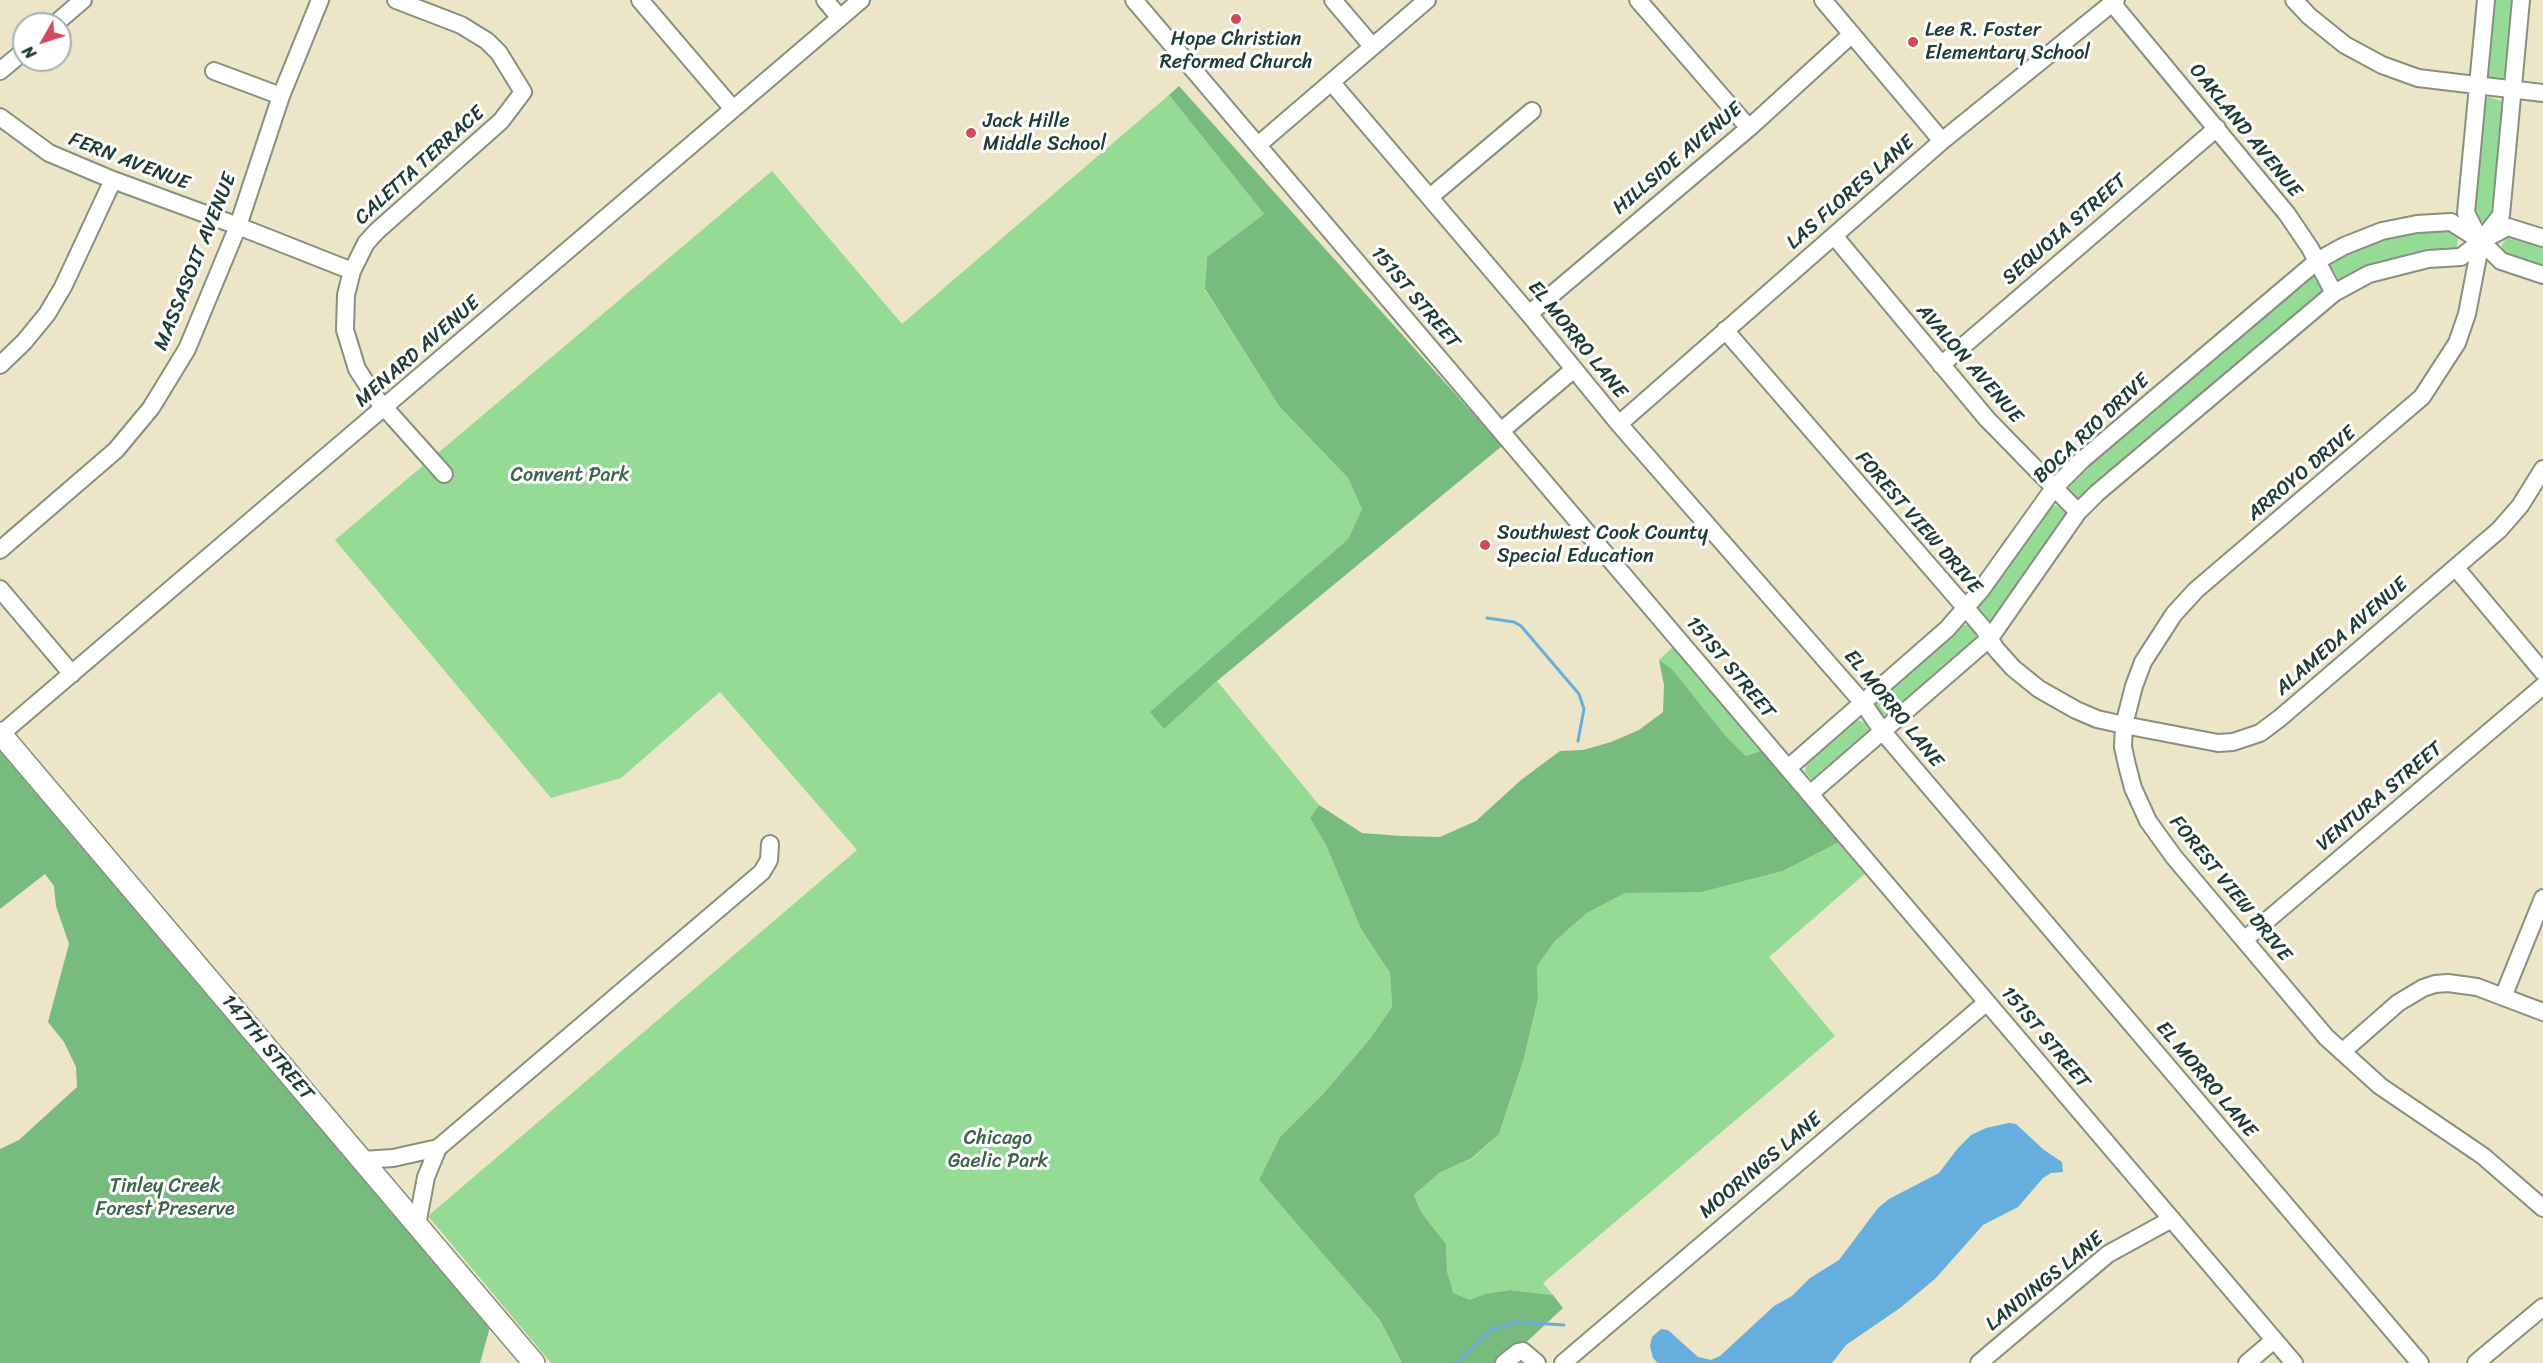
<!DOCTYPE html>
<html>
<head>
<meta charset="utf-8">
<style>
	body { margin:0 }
	#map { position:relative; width:2543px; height:1363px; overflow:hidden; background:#ece5c7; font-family:Sriracha,sans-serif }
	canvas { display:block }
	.north { position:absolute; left:12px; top:12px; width:60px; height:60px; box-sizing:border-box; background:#fff; border:2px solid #a5b1ae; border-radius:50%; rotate:231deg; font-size:16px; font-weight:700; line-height:24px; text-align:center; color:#1f3d34 }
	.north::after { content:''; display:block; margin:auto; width:21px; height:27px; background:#d1495b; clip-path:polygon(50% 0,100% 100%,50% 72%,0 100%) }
</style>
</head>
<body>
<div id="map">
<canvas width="2543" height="1363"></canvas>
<div class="north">N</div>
</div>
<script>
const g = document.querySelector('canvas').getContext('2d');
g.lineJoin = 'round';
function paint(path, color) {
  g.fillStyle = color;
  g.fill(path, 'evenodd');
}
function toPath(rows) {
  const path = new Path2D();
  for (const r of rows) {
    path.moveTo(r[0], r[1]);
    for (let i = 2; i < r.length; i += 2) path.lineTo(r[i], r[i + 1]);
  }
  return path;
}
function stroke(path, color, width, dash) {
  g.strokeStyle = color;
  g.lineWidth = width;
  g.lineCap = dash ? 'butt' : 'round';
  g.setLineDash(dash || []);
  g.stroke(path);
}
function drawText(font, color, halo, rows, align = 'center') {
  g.font = font + ' Sriracha,sans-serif';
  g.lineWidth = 6;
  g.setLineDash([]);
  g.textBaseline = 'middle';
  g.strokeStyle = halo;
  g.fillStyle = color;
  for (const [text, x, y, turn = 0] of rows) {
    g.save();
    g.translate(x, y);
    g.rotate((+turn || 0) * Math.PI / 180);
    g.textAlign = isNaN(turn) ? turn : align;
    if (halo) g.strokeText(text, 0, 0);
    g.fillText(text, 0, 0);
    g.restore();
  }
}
paint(toPath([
	[2491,0,2516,0,2509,75,2504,82,2485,78],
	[1169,95,1264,214,1207,257,1205,290,1279,406,1348,478,1362,509,1348,539,1316,567,1164,729,1217,681,1319,805,1310,818,1326,845,1361,929,1390,973,1392,1007,1369,1040,1323,1094,1280,1137,1259,1180,1380,1320,1402,1363,551,1363,428,1216,857,850,720,692,621,778,551,798,335,540,772,171,902,324],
	[2489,97,2504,102,2496,212,2485,222,2477,221,2470,206,2484,99],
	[2443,230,2455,233,2458,238,2457,248,2453,252,2340,281,2331,267,2332,262,2343,253,2387,238],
	[2514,235,2543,245,2543,271,2507,260,2501,250,2503,243,2507,238],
	[2310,275,2318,279,2324,291,2322,295,2087,499,2077,501,2068,493,2069,481],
	[2053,505,2058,506,2068,516,1993,623,1988,622,1976,608,1979,600,2046,508],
	[1963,625,1968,625,1972,628,1976,633,1976,642,1892,719,1882,719,1874,709,1874,703],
	[1676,644,1763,750,1746,756,1724,734,1672,669,1659,660],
	[1856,719,1866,724,1870,733,1817,781,1812,780,1805,772,1806,761,1850,722],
	[1841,841,1867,872,1769,957,1835,1036,1543,1283,1553,1295,1510,1290,1485,1294,1470,1301,1452,1293,1447,1271,1446,1244,1421,1212,1414,1195,1439,1173,1473,1158,1499,1134,1524,1058,1538,999,1537,966,1555,941,1587,913,1625,893,1660,892,1744,881,1783,871]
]), '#95db95');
paint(toPath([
	[1179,86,1502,446,1217,681,1164,729,1150,712,1348,539,1362,509,1348,478,1279,406,1205,289,1207,257,1264,214,1169,95],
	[1659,660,1672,669,1724,734,1746,756,1763,750,1841,841,1783,871,1701,892,1625,893,1587,913,1555,941,1537,966,1538,999,1524,1058,1499,1134,1472,1158,1439,1173,1414,1195,1421,1212,1446,1244,1447,1271,1453,1293,1470,1300,1485,1294,1510,1290,1553,1295,1563,1308,1504,1363,1402,1363,1380,1320,1259,1180,1280,1137,1323,1094,1369,1040,1392,1007,1390,973,1361,929,1326,845,1310,818,1319,805,1362,833,1402,836,1440,837,1476,821,1521,780,1560,751,1583,750,1611,742,1639,730,1663,712,1664,685],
	[0,751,490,1327,480,1363,0,1363,0,1149,19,1140,77,1087,76,1067,64,1042,48,1022,69,944,56,906,54,886,45,874,0,909]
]), '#78bb7e');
paint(toPath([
	[2009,1123,2016,1124,2044,1150,2062,1162,2063,1172,2051,1173,2043,1178,2018,1207,1983,1225,1935,1279,1900,1308,1846,1345,1832,1363,1658,1363,1653,1358,1650,1346,1652,1337,1661,1329,1668,1330,1698,1357,1711,1360,1720,1356,1774,1306,1792,1296,1810,1278,1839,1260,1878,1208,1889,1199,1939,1173,1958,1148,1971,1135,1986,1128]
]), '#66aedd');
stroke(toPath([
	[1487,618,1514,622,1521,626,1579,694,1584,709,1578,741],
	[1457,1363,1491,1330,1516,1322,1564,1325]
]), '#66aedd', 3);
const minor = toPath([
	[396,0,461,25,487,41,499,53,523,92,501,121,377,231,366,243,352,271,346,295,345,330,357,369,376,398,444,474],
	[640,0,733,109],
	[825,0,840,18],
	[1134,0,2294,1363],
	[1333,0,1372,46],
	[1638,0,1749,128],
	[1823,0,1942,141],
	[2294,0,2309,16,2345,45,2382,65,2418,78,2543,93],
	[2521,0,2501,215,2481,241,2467,314,2457,343,2422,397,2196,590,2174,614,2143,662,2134,686,2124,725,2218,743,2233,742,2260,733,2280,718,2499,530,2520,506,2543,469],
	[2112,3,2287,214,2310,248,2334,293],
	[55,24,83,0],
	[0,71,24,51],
	[214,71,281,96],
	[1332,83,1529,314,1619,424,1863,703,1883,732,2420,1363],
	[0,117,49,153,113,180,238,226,352,271],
	[1258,145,1427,0],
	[1430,197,1532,111],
	[1835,237,1987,419,2078,512],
	[2487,238,2508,227,2543,238],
	[2480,240,2466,213,2486,0],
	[1529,314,1749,128,1852,34],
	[1725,330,1983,628,1996,649,2013,668,2039,689,2076,710,2097,719,2124,725,2123,747,2127,765,2133,788,2148,821,2174,857,2326,1037,2380,1086,2483,1156,2543,1208],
	[0,365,24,342,47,314,63,287,113,180],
	[1941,365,2217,128],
	[1619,424,1942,141,2116,0],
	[1501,431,1573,370],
	[0,550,116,450,151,408,187,349,238,226,281,96,320,0],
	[2456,568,2543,672],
	[0,589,72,674],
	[1,734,861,0],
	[1788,768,1947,629,1981,590,2054,488,2082,460,2317,261,2344,246,2382,231,2417,224,2451,222,2481,241],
	[1810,794,1990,638,2078,512,2097,493,2334,293,2369,274,2428,259,2461,257,2481,241,2501,261,2543,275],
	[2244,940,2543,686],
	[2503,997,2543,898],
	[2342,1052,2398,1003,2423,988,2435,984,2448,983,2477,987,2543,1012],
	[362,1160,393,1158,438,1148,762,872,769,860,770,844],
	[417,1225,426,1177,438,1148],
	[1504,1363,1518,1352,1523,1351,1537,1363],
	[1563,1363,1987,1002],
	[1979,1363,2108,1254,2172,1219],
	[2247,1363,2274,1340],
	[2476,1363,2543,1307]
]);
const major = toPath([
	[0,733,534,1363]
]);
stroke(minor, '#86917e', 20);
stroke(major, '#86917e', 24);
stroke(minor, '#fff', 16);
stroke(major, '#fff', 21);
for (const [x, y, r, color] of [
	[1236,19,6,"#d1495b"],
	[1913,42,6,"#d1495b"],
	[971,133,6,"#d1495b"],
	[1485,545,6,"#d1495b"]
]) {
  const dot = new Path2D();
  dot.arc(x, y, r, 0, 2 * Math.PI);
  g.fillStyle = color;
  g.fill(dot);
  stroke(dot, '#fff', 2);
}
drawText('20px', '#1f3d34', '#fff', [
	["Lee R. Foster",1925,31],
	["Elementary School",1925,54],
	["Hope Christian",1236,40,"center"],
	["Reformed Church",1236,63,"center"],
	["Jack Hille",983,122],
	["Middle School",983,145],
	["Southwest Cook County",1497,534],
	["Special Education",1497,557]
], 'left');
drawText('20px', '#1f3d34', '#fff', [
	["OAKLAND AVENUE",2245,131,51],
	["HILLSIDE AVENUE",1678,159,-40],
	["FERN AVENUE",129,162,21],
	["CALETTA TERRACE",420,166,-42],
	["LAS FLORES LANE",1851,193,-41],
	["SEQUOIA STREET",2065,230,-41],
	["MASSASOIT AVENUE",196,262,-68],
	["151ST STREET",1415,298,50],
	["EL MORRO LANE",1577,340,51],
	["MENARD AVENUE",418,352,-41],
	["AVALON AVENUE",1969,364,49],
	["BOCA RIO DRIVE",2092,429,-43],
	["ARROYO DRIVE",2302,474,-40],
	["FOREST VIEW DRIVE",1918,523,49],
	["ALAMEDA AVENUE",2342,637,-41],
	["151ST STREET",1730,668,50],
	["EL MORRO LANE",1893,709,51],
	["VENTURA STREET",2380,797,-40],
	["FOREST VIEW DRIVE",2230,889,51],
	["151ST STREET",2045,1038,50],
	["147TH STREET",267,1048,50],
	["EL MORRO LANE",2206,1080,50],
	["MOORINGS LANE",1761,1166,-40],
	["LANDINGS LANE",2045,1282,-39]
]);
drawText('20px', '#3c644c', '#fff', [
	["Convent Park",570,476],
	["Chicago",998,1139],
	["Gaelic Park",998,1162],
	["Tinley Creek",165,1187],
	["Forest Preserve",165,1210]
]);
</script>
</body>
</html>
